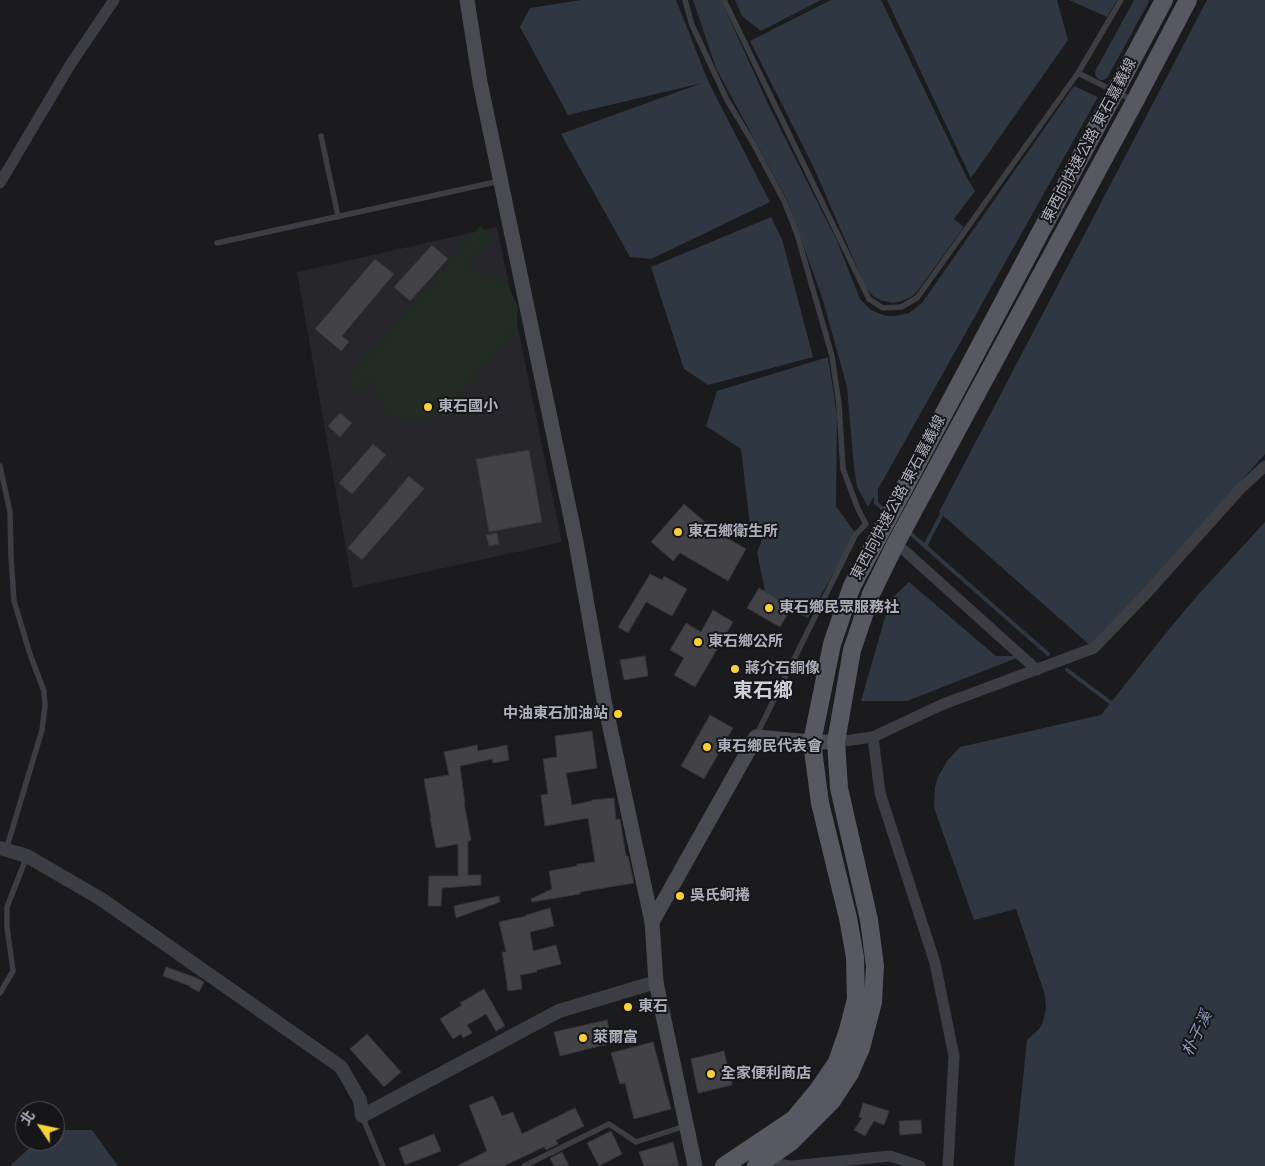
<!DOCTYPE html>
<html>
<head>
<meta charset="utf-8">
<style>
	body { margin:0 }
	#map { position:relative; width:1265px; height:1166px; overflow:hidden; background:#1b1a1d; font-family:"Nunito Sans","Noto Sans TC",sans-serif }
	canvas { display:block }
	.north { position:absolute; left:15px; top:1101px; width:50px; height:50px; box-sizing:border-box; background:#161518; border:1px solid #52535a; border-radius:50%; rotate:304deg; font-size:14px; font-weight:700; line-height:20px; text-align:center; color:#adafbd }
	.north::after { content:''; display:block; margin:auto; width:18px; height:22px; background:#f8d037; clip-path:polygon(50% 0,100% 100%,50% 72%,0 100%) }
</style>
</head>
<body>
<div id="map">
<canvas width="1265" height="1166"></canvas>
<div class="north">北</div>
</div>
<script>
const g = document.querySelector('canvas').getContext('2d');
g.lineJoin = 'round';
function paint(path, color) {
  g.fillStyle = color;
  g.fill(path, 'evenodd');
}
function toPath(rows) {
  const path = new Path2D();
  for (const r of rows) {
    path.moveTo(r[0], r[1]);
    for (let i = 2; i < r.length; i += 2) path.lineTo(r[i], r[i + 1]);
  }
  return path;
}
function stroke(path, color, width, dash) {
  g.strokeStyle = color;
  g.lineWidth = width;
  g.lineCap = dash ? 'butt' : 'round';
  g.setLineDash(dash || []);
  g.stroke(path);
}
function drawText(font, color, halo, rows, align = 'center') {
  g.font = font + ' "Nunito Sans","Noto Sans TC",sans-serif';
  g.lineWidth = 4;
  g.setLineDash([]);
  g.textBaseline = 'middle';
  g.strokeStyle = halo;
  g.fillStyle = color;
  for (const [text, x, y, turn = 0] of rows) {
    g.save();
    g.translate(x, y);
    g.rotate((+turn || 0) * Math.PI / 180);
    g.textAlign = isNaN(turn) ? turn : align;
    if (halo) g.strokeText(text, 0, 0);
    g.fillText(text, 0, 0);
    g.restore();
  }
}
paint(toPath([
	[497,227,562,542,353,588,297,272]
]), '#27262a');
paint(toPath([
	[480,226,492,237,466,268,488,274,500,280,508,287,517,304,517,322,515,331,445,413,426,420,405,421,396,418,389,414,384,409,378,401,375,391,373,377,357,394,344,384]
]), '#222b24');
paint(toPath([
	[581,0,676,0,708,81,770,202,651,259,630,257,561,134,702,83,568,115,520,27,530,8],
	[693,0,721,0,769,106,837,241,860,299,871,310,886,316,894,316,909,313,922,303,1074,86,1098,97,868,507,857,487,854,467,847,387,823,300,787,200,716,68],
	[735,0,821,0,761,31,742,16],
	[831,0,881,0,967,178,975,191,954,219,964,227,916,293,911,297,899,302,893,303,880,300,874,297,866,288,814,168,750,41],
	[887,0,1057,0,1068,40,971,178],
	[1069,0,1117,0,1107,17],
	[1207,0,1265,0,1265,454,1093,648,939,512],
	[771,217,782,239,813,357,708,385,684,369,651,267],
	[828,357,837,416,836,506,856,534,808,618,767,601,757,552,764,535,750,525,741,449,706,426,717,391],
	[1265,522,1265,1166,1014,1166,1027,1040,1039,1029,1043,1022,1046,1009,1045,995,1016,909,974,920,934,808,935,787,938,777,947,761,960,747,1101,715,1165,634,1197,596],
	[909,582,996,656,1022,656,907,701,861,701,890,600],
	[55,1130,92,1130,118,1166,10,1166,37,1141,55,1141]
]), '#2f3742');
stroke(toPath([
	[876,489,876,503,884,510],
	[910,533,1048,654],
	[925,546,944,510],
	[1067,670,1111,703]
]), '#2f3742', 4);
stroke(toPath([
	[1102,73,1142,0]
]), '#2f3742', 14);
const building = toPath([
	[432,245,448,259,410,301,394,287,432,245],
	[375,259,394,274,342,336,349,342,341,351,315,329,375,259],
	[340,413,352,423,340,437,328,426,340,413],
	[373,444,386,455,352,494,339,483,373,444],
	[529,450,542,522,489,532,476,459,529,450],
	[409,476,424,489,362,560,348,548,409,476],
	[684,504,706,523,704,525,746,549,728,581,680,553,673,561,651,542,684,504],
	[497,533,499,544,489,546,486,535,497,533],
	[650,574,662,580,664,576,687,589,672,616,646,602,628,633,618,627,650,574],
	[759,588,792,607,780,627,747,608,759,588],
	[713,610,733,622,695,687,674,675,684,658,670,650,686,623,701,632,713,610],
	[645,656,648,676,624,680,620,660,645,656],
	[710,715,733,728,704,779,681,766,710,715],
	[592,731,597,768,566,773,572,805,592,801,591,800,614,798,616,820,620,819,626,856,628,856,634,883,580,892,580,894,532,902,531,899,552,889,549,871,577,866,577,864,595,862,588,818,545,826,541,795,548,794,543,759,557,757,555,736,592,731],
	[477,745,478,751,507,745,509,760,493,763,492,759,460,766,465,803,464,803,471,840,468,841,468,875,481,875,481,885,442,888,441,906,428,906,429,876,458,876,458,844,436,848,430,818,431,818,424,779,449,775,444,752,477,745],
	[499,896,500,902,456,918,454,906,499,896],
	[550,908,554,926,530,932,533,951,556,945,561,964,537,970,537,972,520,975,522,989,508,991,502,952,506,952,499,922,526,916,526,915,550,908],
	[166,967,197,978,204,982,199,992,190,987,190,986,163,976,166,967],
	[484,989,505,1026,496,1031,486,1014,467,1025,472,1033,463,1038,461,1034,453,1039,440,1019,462,1005,460,1003,484,989],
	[607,1020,612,1043,560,1056,554,1032,607,1020],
	[367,1034,401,1072,384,1087,350,1049,367,1034],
	[653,1042,671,1109,634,1119,625,1083,620,1084,611,1053,653,1042],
	[724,1051,732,1085,698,1093,691,1059,724,1051],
	[493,1096,502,1116,513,1112,522,1134,575,1108,584,1126,556,1140,558,1144,546,1150,544,1147,504,1166,457,1166,487,1151,469,1105,493,1096],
	[863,1103,889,1111,884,1125,874,1121,865,1136,854,1130,862,1118,859,1117,863,1103],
	[921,1120,922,1133,900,1135,899,1121,921,1120],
	[611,1131,622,1154,599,1166,587,1143,611,1131],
	[434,1134,441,1151,405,1165,399,1148,434,1134],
	[673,1142,679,1166,644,1166,639,1152,673,1142],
	[562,1152,569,1166,554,1166,550,1158,562,1152]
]);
paint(building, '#424247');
stroke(building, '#353439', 1);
stroke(toPath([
	[685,0,692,25,727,100,753,143,784,201,797,234,832,356,839,404,843,469,858,509,866,524,856,534,756,736],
	[724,0,869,299,883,308,901,307,917,298,1078,73,1134,101],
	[1078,73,1121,0],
	[321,136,338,216],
	[217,243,500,181],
	[0,466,10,512,11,557,14,601,30,654,44,691,45,706,42,730,6,850],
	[0,993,13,971,7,927,7,907,27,856],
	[362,1116,383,1166],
	[524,1166,609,1124,636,1142,685,1126]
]), '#3d3d44', 5.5);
stroke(toPath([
	[0,183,70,65,114,0],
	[896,543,1037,670],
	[873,737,880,793,935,963,954,1056,948,1166],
	[836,742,873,737,941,705,1094,648,1146,594,1240,489,1265,466],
	[762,1158,764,1162,791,1166],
	[792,1166,890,1156,920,1166]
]), '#3d3d44', 11);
stroke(toPath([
	[0,848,27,856,101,899,341,1067,360,1100,362,1116,559,1011,656,982]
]), '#3d3d44', 14);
stroke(toPath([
	[467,0,480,82,576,542,604,700,652,922],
	[695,1166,656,982,652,922,756,737,812,742,836,742]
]), '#494a52', 15);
stroke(toPath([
	[724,1166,794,1119,818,1090,837,1062,848,1030,856,999,855,957,848,918,820,803,812,742,832,644,852,586,1164,0],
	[756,1166,791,1142,832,1101,850,1073,861,1048,873,1002,875,966,869,920,839,788,836,742,852,650,871,594,896,543,1135,101,1188,0]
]), '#575861', 18);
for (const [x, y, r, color] of [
	[428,407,5,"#f8d037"],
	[678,532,5,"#f8d037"],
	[769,608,5,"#f8d037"],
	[698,642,5,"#f8d037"],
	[735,669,5,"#f8d037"],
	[618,714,5,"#f8d037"],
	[707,747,5,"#f8d037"],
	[680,896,5,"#f8d037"],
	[628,1007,5,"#f8d037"],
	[583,1038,5,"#f8d037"],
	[711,1074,5,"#f8d037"]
]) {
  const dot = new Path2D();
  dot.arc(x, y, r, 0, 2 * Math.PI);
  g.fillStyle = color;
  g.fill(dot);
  stroke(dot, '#161518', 2);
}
drawText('15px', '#adafbd', '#161518', [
	["東西向快速公路 東石嘉義線",1090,141,-62],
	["東西向快速公路 東石嘉義線",899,498,-62]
]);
drawText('bold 15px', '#adafbd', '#161518', [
	["東石國小",438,407],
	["東石鄉衛生所",688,532],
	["東石鄉民眾服務社",779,608],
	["東石鄉公所",708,642],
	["蔣介石銅像",745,669],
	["中油東石加油站",608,714,"right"],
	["東石鄉民代表會",717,747],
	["吳氏蚵捲",690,896],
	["東石",638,1007],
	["萊爾富",593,1038],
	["全家便利商店",721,1074]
], 'left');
drawText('italic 16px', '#8399b8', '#161518', [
	["朴子溪",1198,1034,-64]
]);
drawText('bold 20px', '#cecfd8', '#161518', [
	["東石鄉",763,692]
]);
</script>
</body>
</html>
